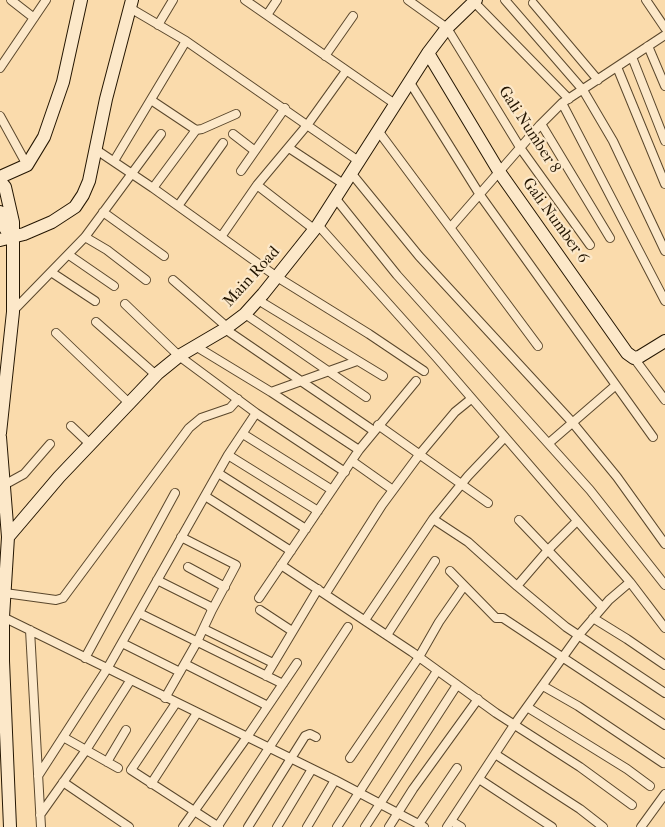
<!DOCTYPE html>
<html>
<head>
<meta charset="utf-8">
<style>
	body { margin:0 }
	canvas { display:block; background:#fadbac }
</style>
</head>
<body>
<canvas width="665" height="827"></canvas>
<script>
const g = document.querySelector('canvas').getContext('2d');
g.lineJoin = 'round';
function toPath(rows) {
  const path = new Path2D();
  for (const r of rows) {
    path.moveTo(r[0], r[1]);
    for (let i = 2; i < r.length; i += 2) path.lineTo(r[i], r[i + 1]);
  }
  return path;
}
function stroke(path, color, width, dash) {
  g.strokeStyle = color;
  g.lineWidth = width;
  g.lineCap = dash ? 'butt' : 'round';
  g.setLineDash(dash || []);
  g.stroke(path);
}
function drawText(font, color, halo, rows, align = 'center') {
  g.font = font + ' "IM FELL French Canon",serif';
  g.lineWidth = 4.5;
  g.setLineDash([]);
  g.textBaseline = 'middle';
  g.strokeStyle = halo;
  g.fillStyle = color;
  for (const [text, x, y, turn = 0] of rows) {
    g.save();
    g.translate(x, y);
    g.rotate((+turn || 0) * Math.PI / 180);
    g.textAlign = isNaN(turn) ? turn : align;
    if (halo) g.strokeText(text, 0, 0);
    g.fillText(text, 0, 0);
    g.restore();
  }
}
const street = toPath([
	[11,0,34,18],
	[245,0,395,104],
	[408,0,447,28,521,149,590,245],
	[505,0,583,90,613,141,665,251],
	[646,0,665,28],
	[474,2,569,99],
	[533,3,598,80],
	[130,8,186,41,360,162],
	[267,15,277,0],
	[158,25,173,0],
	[648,46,665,86],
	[325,56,353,16],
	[632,57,665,141],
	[617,67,665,184],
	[0,68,46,0],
	[409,81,480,195,653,437],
	[151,100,196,130,202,129,236,114],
	[562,103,665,301],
	[0,116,27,165],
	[540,125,543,127,610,238],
	[379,132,538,346],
	[233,134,255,151],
	[289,148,345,185],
	[95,149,153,188,277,277,369,334,424,371],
	[114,161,186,41],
	[241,171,285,108],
	[352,174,419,256,572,422,617,477,665,544],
	[257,185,315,230],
	[153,188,196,130],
	[336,199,397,275,590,490,665,585],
	[178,206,223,143],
	[103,212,164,256],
	[318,225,437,358,630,582,665,628],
	[451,227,540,125,562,103,665,35],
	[85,237,107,250,146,280],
	[221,237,257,185,308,124,346,71],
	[69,255,114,286],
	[51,272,95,301],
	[173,280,227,327],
	[258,300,383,376],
	[125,304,179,356,256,413,345,472],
	[13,311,85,237,161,134],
	[245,314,366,397],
	[96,322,156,375],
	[225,329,374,431],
	[56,333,129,403],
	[197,347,271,392,359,450],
	[634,358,665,400],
	[271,392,357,361],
	[378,425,488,503],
	[71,426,90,444],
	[243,434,332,490],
	[549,443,616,385],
	[228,455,318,511],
	[352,461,393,490],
	[218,473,306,529],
	[4,485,24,474,50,444],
	[205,496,291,551],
	[433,519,468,542,517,586,548,550,577,521],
	[519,520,602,607],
	[181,537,236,565,212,610],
	[281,565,412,652,496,713,580,767,632,805],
	[188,567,225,587],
	[450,571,496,618,503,618,665,725],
	[157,580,209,606,212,610,197,642,165,698],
	[517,586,566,627,665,693],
	[5,593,56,600,63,598,189,428,201,418,230,408,238,399],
	[326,593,382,505,419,455,455,412,471,399],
	[259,598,359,450,416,381],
	[260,610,292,631],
	[139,613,283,684],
	[3,617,335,780,424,827],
	[593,618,627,639,665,665],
	[365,620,433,519,468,476,505,437],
	[204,629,273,663],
	[30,630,41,827],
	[387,635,435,561],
	[122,643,180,672],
	[85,658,175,493],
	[185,664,268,706],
	[266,676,318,589],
	[543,686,578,706,663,763],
	[176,703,131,770,219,827],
	[527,707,627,769,650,786],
	[63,737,118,768],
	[495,754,580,809,603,827],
	[350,758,419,657,439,622,464,586],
	[107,762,126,730],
	[38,776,107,669,228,455,256,413],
	[479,779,552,827],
	[63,782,129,827],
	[151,784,197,713],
	[40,815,86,750,130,681],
	[451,821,461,827],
	[419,824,457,768],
	[218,826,348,627],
	[183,827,247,737,297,663],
	[248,827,305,736,310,734,316,737],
	[277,827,312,769],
	[307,827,335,780],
	[337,827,437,671],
	[365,827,457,685],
	[389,827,413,789,478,699],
	[447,827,514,725,578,636,609,600,630,582],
	[641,827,665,794]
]);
const secondary = toPath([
	[428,53,500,173,627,353,634,358,639,357,665,341],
	[0,177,27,165,44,137,63,82,81,0],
	[0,181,5,187,13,222,13,312,0,433],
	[0,212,3,225,11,237],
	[0,240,24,234,52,222,75,207,83,195,89,181,106,99,132,0],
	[0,437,8,537,3,617,3,661,10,827],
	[8,537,59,477,158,373,179,356,225,329,245,314,263,294,318,225,428,53,447,28,476,0]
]);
stroke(street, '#5a472c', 10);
stroke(secondary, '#241602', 14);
stroke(street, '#fce8c9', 8);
stroke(secondary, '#fce8c9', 12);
drawText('16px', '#241602', '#fce8c9', [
	["Gali Number 8",529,130,57],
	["Gali Number 6",555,221,54],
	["Main Road",252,277,-48]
]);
</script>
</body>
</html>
